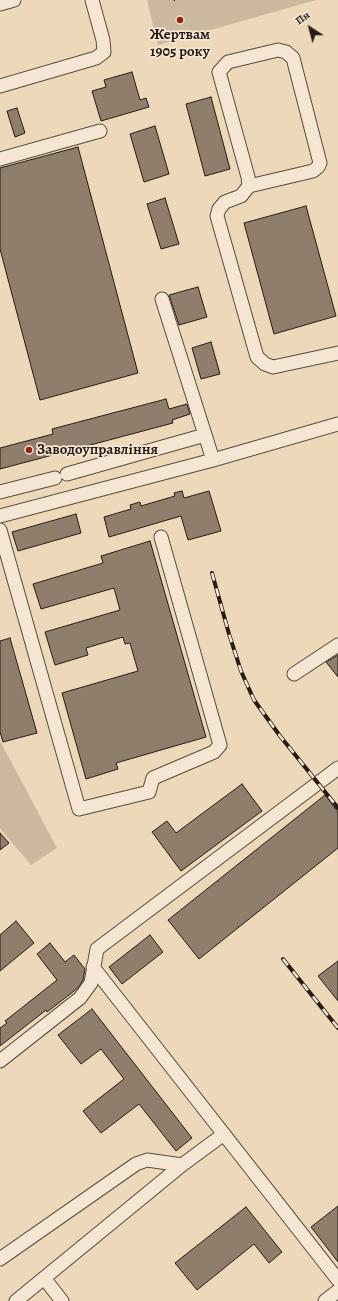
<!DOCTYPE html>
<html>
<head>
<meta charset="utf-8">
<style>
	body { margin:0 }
	#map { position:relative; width:338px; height:1301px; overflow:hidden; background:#eed8ba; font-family:Alegreya,serif }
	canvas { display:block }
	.north { position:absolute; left:290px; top:8px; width:40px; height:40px; -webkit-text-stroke:3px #f4e6d2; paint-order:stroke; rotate:324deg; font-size:11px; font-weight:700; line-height:16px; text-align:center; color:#261c15 }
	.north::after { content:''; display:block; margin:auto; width:14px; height:18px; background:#261c15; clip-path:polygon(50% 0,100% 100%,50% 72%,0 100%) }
</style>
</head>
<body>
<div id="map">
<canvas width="338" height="1301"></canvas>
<div class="north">Пн</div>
</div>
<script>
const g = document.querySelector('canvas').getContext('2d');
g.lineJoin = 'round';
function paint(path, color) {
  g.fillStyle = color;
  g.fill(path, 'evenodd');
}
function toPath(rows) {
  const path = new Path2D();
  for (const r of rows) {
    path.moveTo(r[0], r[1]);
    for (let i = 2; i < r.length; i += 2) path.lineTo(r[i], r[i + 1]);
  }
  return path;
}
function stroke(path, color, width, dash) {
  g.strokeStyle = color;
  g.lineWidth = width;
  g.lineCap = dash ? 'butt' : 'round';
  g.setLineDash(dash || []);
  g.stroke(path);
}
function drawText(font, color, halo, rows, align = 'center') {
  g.font = font + ' Alegreya,serif';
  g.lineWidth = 3.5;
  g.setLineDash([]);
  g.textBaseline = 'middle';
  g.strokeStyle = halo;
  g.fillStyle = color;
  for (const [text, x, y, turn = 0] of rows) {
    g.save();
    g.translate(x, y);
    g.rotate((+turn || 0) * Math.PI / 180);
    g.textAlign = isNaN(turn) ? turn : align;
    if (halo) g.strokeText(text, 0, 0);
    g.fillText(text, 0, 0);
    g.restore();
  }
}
paint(toPath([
	[147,0,316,0,158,45],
	[0,741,57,848,31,865,0,828]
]), '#ccb89e');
const building = toPath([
	[132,72,140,100,146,98,149,107,101,121,92,91,106,87,104,80,132,72],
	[211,97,230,169,205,176,186,104,211,97],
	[17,108,25,133,15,137,7,111,17,108],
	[155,126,169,174,144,182,130,134,155,126],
	[78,147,138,373,40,400,0,249,0,168,78,147],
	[165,198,179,244,161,249,147,204,165,198],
	[306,206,336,316,274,334,244,223,306,206],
	[198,287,207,317,179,325,169,295,198,287],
	[211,342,220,374,201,379,192,348,211,342],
	[166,399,169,409,187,404,190,414,172,420,173,423,0,469,0,448,53,434,52,429,166,399],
	[182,491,184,498,209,491,221,531,188,540,181,516,109,537,104,517,131,509,130,505,140,502,141,506,175,496,174,493,182,491],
	[76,514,81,533,18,551,12,532,76,514],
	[150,541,206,737,116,763,118,769,86,779,62,693,138,671,130,643,125,644,123,637,86,648,88,655,55,665,45,632,120,610,114,588,41,609,33,584,103,563,101,556,150,541],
	[10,638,37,733,3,742,0,732,0,641,10,638],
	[338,655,338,677,326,662,338,655],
	[242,784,262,811,181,871,152,832,167,821,176,833,242,784],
	[325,795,338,812,338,848,199,959,168,920,325,795],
	[0,833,9,843,0,850,0,833],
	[16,921,34,943,0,971,0,935,16,921],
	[150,935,163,952,122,984,109,967,150,935],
	[50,943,65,962,74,955,85,969,83,980,78,988,47,1012,46,1010,0,1046,0,1028,7,1023,5,1021,57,980,37,954,50,943],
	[338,961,338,1001,318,976,338,961],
	[92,1009,192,1138,176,1151,139,1104,101,1133,83,1111,124,1079,101,1049,81,1064,58,1035,92,1009],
	[338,1206,338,1262,311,1227,338,1206],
	[246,1207,282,1252,269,1263,254,1244,197,1290,175,1263,246,1207]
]);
paint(building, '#8e7e6b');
stroke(building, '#261c15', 1);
const minor = toPath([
	[0,4,14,0],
	[0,86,96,58,104,52,103,40,92,0],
	[0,159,100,131],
	[249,186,248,177,219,72,228,62,278,50,286,52,293,58,320,163,318,167,313,171,249,186,241,196,225,202,219,209,217,216,257,357,265,364,273,367,338,353],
	[162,299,213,460],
	[67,474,205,435],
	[0,492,55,478],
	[0,516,213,460,338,424],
	[0,530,79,809,149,792,153,778,214,752,220,745,161,537],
	[294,674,338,645],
	[93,967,338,1280],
	[0,1061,80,998,91,983,97,949,338,768],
	[0,1259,136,1164,147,1160,182,1165],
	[44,1278,62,1301],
	[16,1301,182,1165,224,1134],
	[325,1301,338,1291]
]);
stroke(minor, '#584b3e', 15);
stroke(toPath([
	[174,0,175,1]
]), '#261c15', 1.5, [1, 2]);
stroke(minor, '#f4e6d2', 13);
const rail = toPath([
	[212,573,229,634,241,671,254,700,280,736,338,808],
	[283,959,338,1028]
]);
stroke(rail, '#261c15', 4);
stroke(rail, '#f4e6d2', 2.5, [8]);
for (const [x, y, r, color] of [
	[180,20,4,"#8f2418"],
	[29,450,4,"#8f2418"]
]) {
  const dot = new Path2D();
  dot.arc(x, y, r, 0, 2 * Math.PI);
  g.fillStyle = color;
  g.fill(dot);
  stroke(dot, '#f4e6d2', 1.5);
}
drawText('bold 15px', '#261c15', '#f4e6d2', [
	["Жертвам",180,35],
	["1905 року",180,52],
	["Заводоуправління",37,450,"left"]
]);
</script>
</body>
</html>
